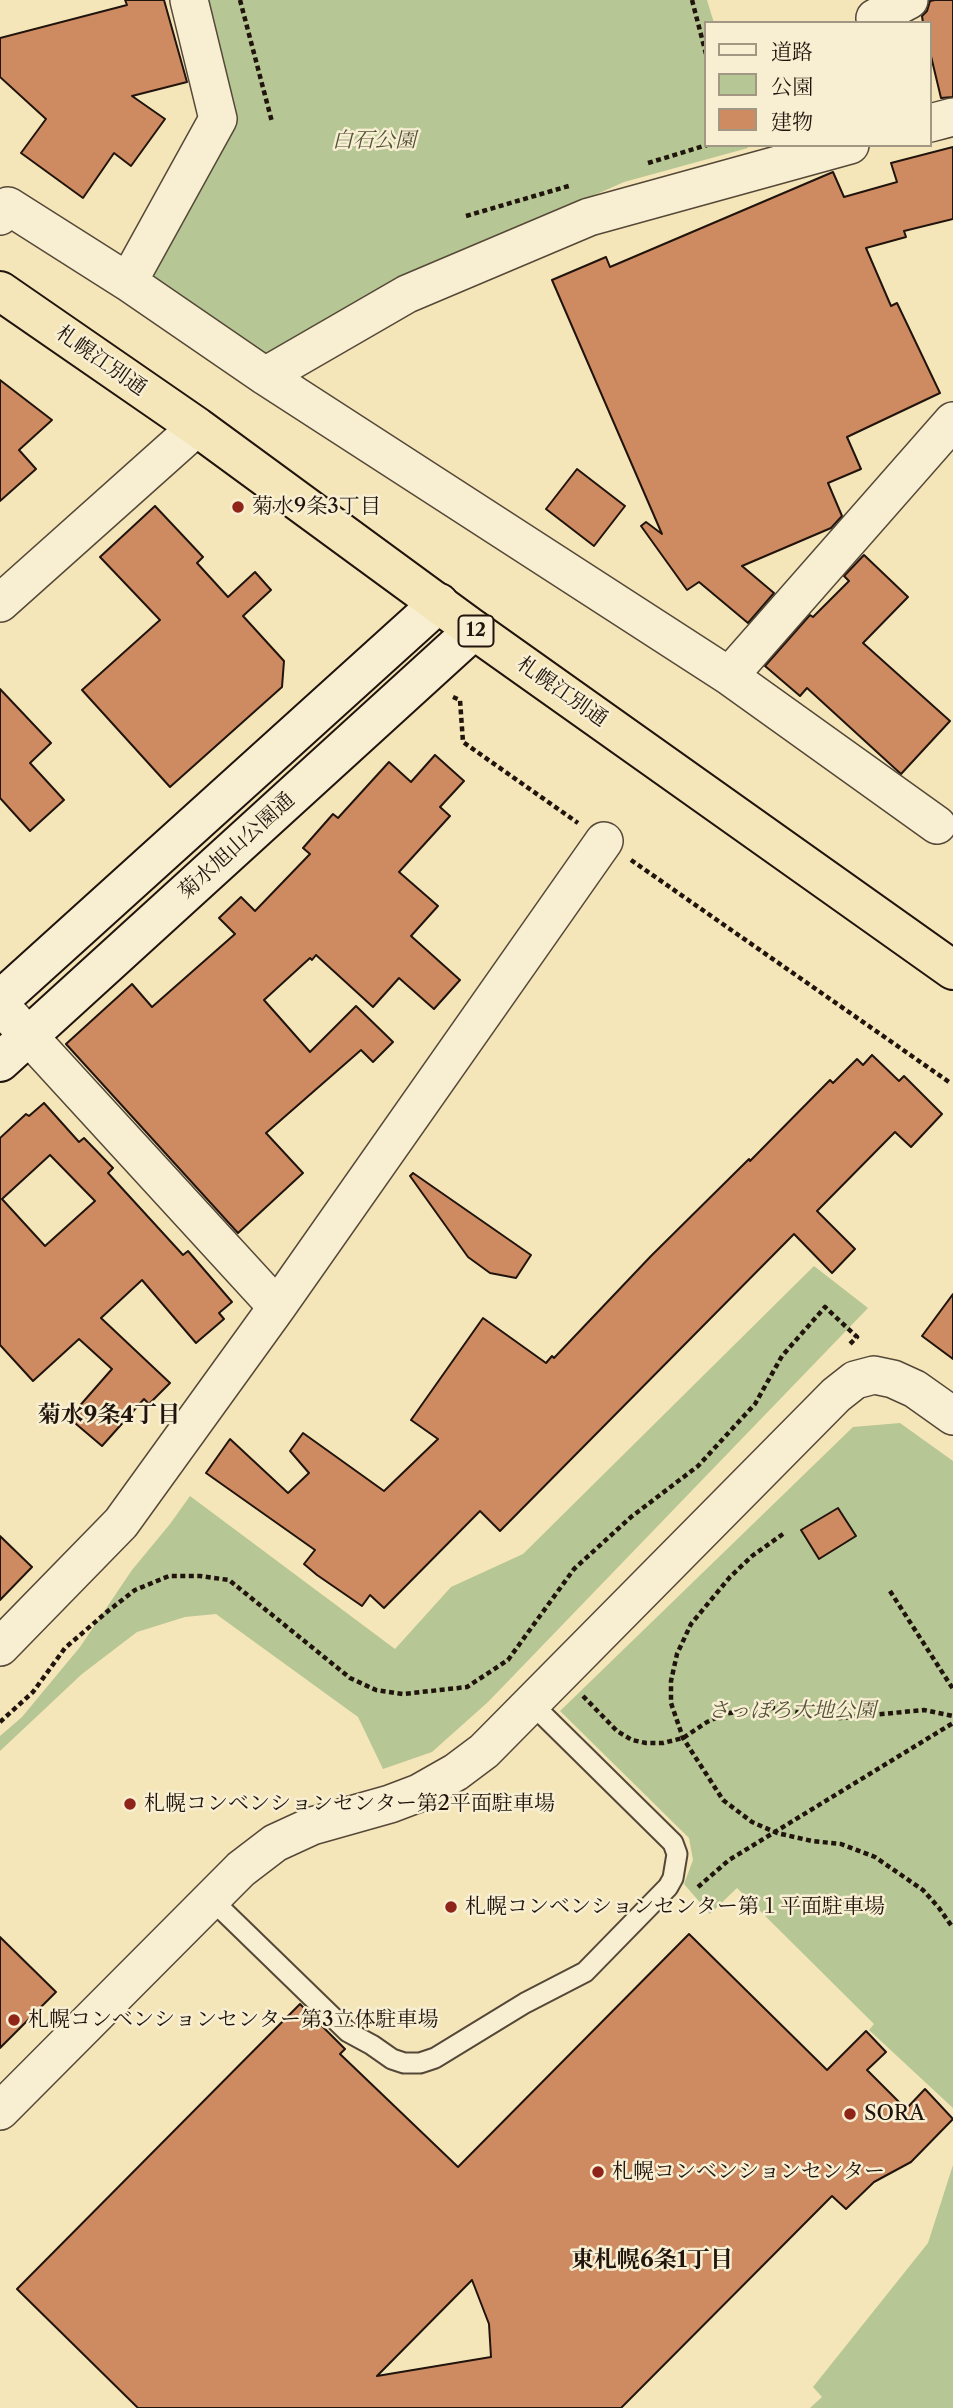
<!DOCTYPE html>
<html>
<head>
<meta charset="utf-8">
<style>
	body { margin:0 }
	#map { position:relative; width:953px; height:2408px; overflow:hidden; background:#f5e6b9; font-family:"Libre Caslon Text","Noto Serif JP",serif }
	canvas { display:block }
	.legend { position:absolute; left:704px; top:21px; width:228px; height:126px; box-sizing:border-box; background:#f8efd2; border:2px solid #a29783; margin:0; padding:9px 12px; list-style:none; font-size:21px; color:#20140d }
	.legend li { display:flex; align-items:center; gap:14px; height:35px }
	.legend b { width:35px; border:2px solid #a29783 }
</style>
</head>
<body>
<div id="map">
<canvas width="953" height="2408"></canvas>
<ul class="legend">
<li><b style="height:9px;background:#f8efd2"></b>道路</li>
<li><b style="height:19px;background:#b6c694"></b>公園</li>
<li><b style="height:19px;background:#ce8b62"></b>建物</li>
</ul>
</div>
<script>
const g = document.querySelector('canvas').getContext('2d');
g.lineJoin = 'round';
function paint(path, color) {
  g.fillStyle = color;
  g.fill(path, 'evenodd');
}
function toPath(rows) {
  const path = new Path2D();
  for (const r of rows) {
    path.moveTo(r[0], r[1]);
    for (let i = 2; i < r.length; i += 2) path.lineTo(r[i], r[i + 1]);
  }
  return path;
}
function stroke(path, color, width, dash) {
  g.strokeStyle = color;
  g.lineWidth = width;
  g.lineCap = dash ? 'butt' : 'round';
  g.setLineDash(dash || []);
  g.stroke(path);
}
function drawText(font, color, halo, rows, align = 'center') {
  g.font = font + ' "Libre Caslon Text","Noto Serif JP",serif';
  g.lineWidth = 5;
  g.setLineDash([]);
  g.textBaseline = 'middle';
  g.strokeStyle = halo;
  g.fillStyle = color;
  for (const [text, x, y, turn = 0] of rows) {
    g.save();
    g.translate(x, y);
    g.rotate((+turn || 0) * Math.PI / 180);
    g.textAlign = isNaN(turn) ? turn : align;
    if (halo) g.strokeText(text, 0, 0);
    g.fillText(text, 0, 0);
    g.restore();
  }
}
paint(toPath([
	[204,0,707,0,714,23,706,23,706,145,747,145,748,148,624,182,473,249,264,360,148,277,232,128],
	[814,1266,868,1308,488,1702,432,1752,383,1769,358,1717,216,1614,185,1617,137,1632,82,1674,0,1751,0,1736,22,1717,80,1647,132,1570,170,1524,190,1496,395,1649,451,1587,523,1554],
	[900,1423,953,1461,953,2108,869,2030,874,2024,737,1888,710,1914,684,1884,693,1860,689,1838,560,1711,853,1427],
	[953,2165,953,2408,810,2408,822,2397,813,2387,928,2243]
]), '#b6c694');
const building = toPath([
	[125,0,164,0,187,82,132,96,165,119,131,166,114,153,83,198,21,153,46,119,0,77,0,38,127,5,125,0],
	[935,0,953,0,953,97,941,98,930,52,930,23,923,23,922,16,927,11,930,1,935,0],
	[953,147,953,219,904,231,906,237,866,248,891,306,897,303,940,393,847,437,861,469,828,483,842,516,831,528,742,566,774,593,748,623,699,582,687,590,641,526,646,522,662,534,552,280,606,257,610,267,833,172,844,197,897,182,891,163,953,147],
	[0,380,52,420,19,450,36,469,0,501,0,380],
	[577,469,625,506,594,546,546,509,577,469],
	[155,506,203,557,197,563,228,597,255,572,271,590,243,616,284,661,282,687,170,787,82,690,160,620,100,557,155,506],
	[864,555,908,597,863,643,950,721,901,774,807,688,800,696,765,666,810,615,813,617,849,581,844,576,864,555],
	[0,689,51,743,30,763,64,800,30,831,0,798,0,689],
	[435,755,464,781,440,807,450,816,399,872,438,906,411,936,460,980,434,1009,399,978,373,1007,316,955,312,960,310,958,264,1000,310,1052,356,1006,393,1042,373,1062,361,1050,266,1133,303,1173,238,1233,66,1044,132,984,152,1007,235,934,219,918,241,897,255,911,310,854,303,848,333,814,338,818,389,762,411,782,435,755],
	[872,1055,899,1081,904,1076,942,1114,911,1147,895,1132,817,1211,855,1249,832,1273,794,1234,500,1531,480,1511,384,1608,370,1595,362,1606,317,1575,304,1564,315,1550,206,1473,230,1439,288,1493,309,1473,290,1451,303,1433,384,1491,438,1439,411,1420,483,1318,546,1363,552,1356,554,1358,651,1256,749,1159,750,1161,830,1080,833,1083,857,1059,863,1065,872,1055],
	[44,1103,79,1142,84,1138,113,1168,108,1173,183,1255,188,1251,232,1302,219,1313,224,1319,196,1343,142,1280,101,1318,170,1383,149,1404,144,1399,102,1446,69,1418,112,1369,79,1339,33,1381,0,1345,0,1138,26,1114,29,1116,44,1103],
	[50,1155,95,1201,45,1246,2,1199,50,1155],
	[413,1173,531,1255,516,1278,490,1273,468,1257,410,1176,413,1173],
	[953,1294,953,1359,922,1336,953,1294],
	[838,1508,856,1536,819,1559,801,1530,838,1508],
	[0,1536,32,1567,0,1600,0,1536],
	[689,1934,827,2070,866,2031,886,2052,867,2070,906,2109,925,2089,953,2119,911,2162,874,2182,846,2209,832,2196,621,2408,138,2408,17,2289,300,2004,345,2049,340,2054,458,2167,689,1934],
	[472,2280,489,2324,491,2357,377,2376,472,2280],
	[0,1937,56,1992,0,2048,0,1937]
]);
paint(building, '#ce8b62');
stroke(building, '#20140d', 2);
const lane = toPath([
	[211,1899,348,2032,372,2045,392,2059,404,2063,420,2063,435,2058,525,2003,585,1972,668,1887,673,1878,677,1854,673,1843,532,1704]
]);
const street = toPath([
	[876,23,875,18,909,0],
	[930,123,953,117],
	[0,216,8,206,128,282,265,376,729,676,937,825],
	[128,282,218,119,189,0],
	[265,376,407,294,589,217,850,145],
	[0,603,197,427],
	[729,676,953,421],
	[0,1005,277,1307],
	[0,1647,121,1523,277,1307,604,841],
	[0,2111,241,1869,275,1843,312,1826,390,1804,419,1793,456,1772,484,1751,836,1395,855,1380,874,1375,893,1379,915,1389,953,1416]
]);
const secondary = toPath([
	[0,1000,439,603],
	[0,1062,474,630]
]);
const highway = toPath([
	[0,291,197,427,474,630,953,970]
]);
stroke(lane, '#554838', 23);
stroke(street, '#554838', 40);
stroke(secondary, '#20140d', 42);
stroke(highway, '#20140d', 42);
stroke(toPath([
	[240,0,272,122],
	[692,0,706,54],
	[648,163,707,145],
	[466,216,572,185],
	[453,697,460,700,463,742,578,823],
	[631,860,949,1082],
	[783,1534,752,1556,730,1577,691,1624,677,1654,671,1681,671,1703,683,1738,723,1800,752,1822,777,1833,812,1841,841,1844,875,1857,923,1890,939,1908,953,1928],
	[890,1591,953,1689],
	[583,1696,617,1731,632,1740,646,1743,663,1743,683,1738,707,1722,724,1714,761,1708,776,1708,821,1717,840,1718,924,1710,953,1716],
	[0,1722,33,1692,65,1648,108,1611,135,1590,169,1576,200,1576,229,1580,350,1678,376,1690,403,1694,467,1687,508,1660,574,1569,631,1517,698,1466,755,1404,782,1356,825,1307,857,1337,848,1346],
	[698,1887,729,1860,953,1723]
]), '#20140d', 4.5, [5, 3.5]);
stroke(lane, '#f8efd2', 19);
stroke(street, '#f8efd2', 37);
stroke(secondary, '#f8efd2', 38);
stroke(highway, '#f5e6b9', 38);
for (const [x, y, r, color] of [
	[238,507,7,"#8f2418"],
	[130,1804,7,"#8f2418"],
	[451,1907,7,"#8f2418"],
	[14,2020,7,"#8f2418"],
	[850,2114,7,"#8f2418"],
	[598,2172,7,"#8f2418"]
]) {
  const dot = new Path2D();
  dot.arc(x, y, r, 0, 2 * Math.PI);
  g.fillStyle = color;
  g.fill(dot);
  stroke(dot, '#f8efd2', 2.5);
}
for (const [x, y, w] of [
	[476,631,35]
]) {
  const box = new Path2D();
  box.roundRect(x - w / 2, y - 15.5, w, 31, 5);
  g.fillStyle = '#f8efd2';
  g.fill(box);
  stroke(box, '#20140d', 2);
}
drawText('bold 19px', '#20140d', null, [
	["12",476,631]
]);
drawText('italic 21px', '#54523c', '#f8efd2', [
	["白石公園",374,141],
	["さっぽろ大地公園",792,1711]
]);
drawText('21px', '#20140d', '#f8efd2', [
	["札幌江別通",101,361,35],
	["札幌江別通",562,692,35],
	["菊水旭山公園通",237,846,-42]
]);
drawText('21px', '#20140d', '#f8efd2', [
	["菊水9条3丁目",252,507],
	["札幌コンベンションセンター第2平面駐車場",144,1804],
	["札幌コンベンションセンター第１平面駐車場",465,1907],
	["札幌コンベンションセンター第3立体駐車場",28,2020],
	["SORA",864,2114],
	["札幌コンベンションセンター",612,2172]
], 'left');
drawText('bold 23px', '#20140d', '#f8efd2', [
	["菊水9条4丁目",109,1415],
	["東札幌6条1丁目",652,2260]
]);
</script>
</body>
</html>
